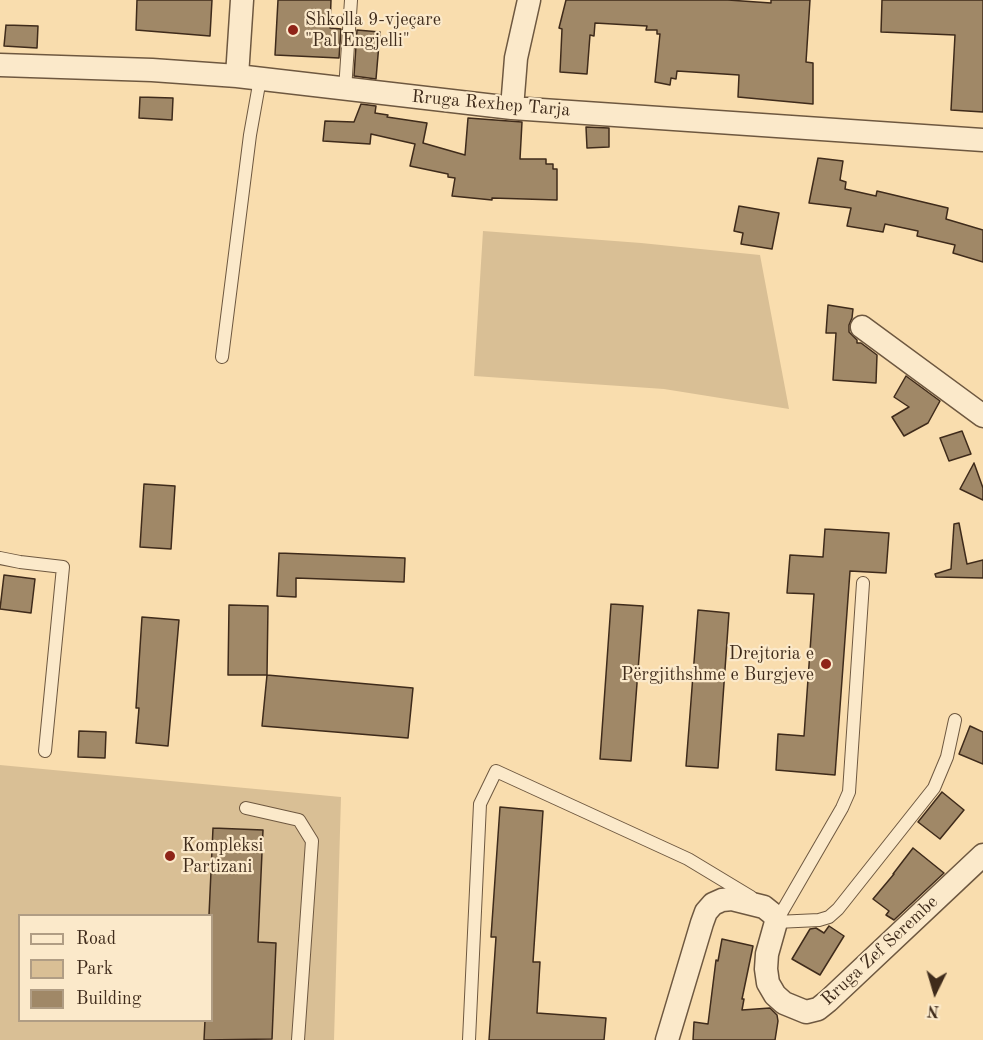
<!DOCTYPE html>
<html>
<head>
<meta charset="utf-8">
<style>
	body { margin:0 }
	#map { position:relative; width:983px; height:1040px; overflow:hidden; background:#f9ddae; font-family:"Old Standard TT",serif }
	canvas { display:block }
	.legend { position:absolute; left:18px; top:914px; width:195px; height:108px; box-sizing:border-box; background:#fbe9ca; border:2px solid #b09d84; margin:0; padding:8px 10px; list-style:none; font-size:18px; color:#3f2b1b }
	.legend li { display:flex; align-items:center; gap:12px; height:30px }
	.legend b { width:30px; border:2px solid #b09d84 }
	.north { position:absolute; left:905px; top:962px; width:60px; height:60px; -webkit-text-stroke:4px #fbe9ca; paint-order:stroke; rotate:185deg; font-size:16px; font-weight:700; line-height:24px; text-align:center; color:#3f2b1b }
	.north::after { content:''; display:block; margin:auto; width:21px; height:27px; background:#3f2b1b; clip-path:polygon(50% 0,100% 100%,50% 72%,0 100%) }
</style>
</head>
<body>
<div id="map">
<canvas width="983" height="1040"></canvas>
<ul class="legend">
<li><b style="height:8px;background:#fbe9ca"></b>Road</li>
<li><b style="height:16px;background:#d9bf95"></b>Park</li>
<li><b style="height:16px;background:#a08867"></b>Building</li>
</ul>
<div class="north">N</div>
</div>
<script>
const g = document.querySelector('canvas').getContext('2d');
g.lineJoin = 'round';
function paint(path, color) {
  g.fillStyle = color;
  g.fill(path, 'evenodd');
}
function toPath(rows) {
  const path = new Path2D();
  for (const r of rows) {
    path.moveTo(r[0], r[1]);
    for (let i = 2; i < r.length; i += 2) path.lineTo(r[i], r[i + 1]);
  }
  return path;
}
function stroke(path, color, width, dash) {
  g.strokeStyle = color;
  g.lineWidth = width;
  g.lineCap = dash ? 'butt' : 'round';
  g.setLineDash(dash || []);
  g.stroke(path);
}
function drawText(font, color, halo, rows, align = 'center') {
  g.font = font + ' "Old Standard TT",serif';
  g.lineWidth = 4.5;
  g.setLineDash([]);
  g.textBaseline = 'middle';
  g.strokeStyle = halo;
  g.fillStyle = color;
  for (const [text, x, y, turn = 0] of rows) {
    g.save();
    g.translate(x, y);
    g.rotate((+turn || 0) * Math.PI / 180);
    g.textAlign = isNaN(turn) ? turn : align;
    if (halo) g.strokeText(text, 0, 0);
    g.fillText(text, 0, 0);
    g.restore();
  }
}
paint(toPath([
	[483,231,641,243,760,255,789,409,664,389,474,376],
	[0,765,341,797,334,1040,0,1040],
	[20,916,212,916,212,1020,20,1020]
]), '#d9bf95');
const building = toPath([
	[137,0,212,0,210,36,136,30,137,0],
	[278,0,331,0,330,28,341,29,339,58,275,55,278,0],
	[566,0,728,0,771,3,771,0,810,0,806,62,813,63,813,104,738,97,739,75,677,71,676,79,671,78,670,85,655,82,660,34,657,34,657,30,646,30,647,26,595,23,594,36,590,35,587,74,560,72,562,29,559,28,566,0],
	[882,0,983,0,983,112,951,110,955,35,881,32,882,0],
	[6,25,38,26,37,48,4,46,6,25],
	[357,30,380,32,376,79,354,76,357,30],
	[140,97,173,98,172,120,139,118,140,97],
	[361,104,376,106,375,113,388,115,387,117,427,123,423,143,465,155,468,118,522,122,520,159,546,159,546,164,553,164,553,169,557,169,557,200,492,198,492,200,452,196,455,178,448,177,448,174,410,166,415,144,371,134,370,144,323,141,325,121,354,122,361,104],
	[586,127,609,128,609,147,587,148,586,127],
	[818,158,843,161,840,180,846,182,845,189,876,196,877,191,948,208,946,219,983,230,983,262,953,253,955,245,917,236,918,231,885,224,883,232,847,226,851,208,809,203,818,158],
	[739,206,779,213,772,249,741,244,743,233,734,231,739,206],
	[828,305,853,309,852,318,849,325,849,332,857,340,857,343,861,343,877,355,876,383,833,380,836,333,826,333,828,305],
	[906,376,940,401,928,423,904,436,892,417,909,407,894,397,906,376],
	[962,431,971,454,949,461,940,438,962,431],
	[974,463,983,488,983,500,960,489,974,463],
	[144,484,175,486,171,549,140,547,144,484],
	[959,523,967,564,983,560,983,578,936,577,935,574,951,569,954,524,959,523],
	[825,529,889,533,886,573,850,571,835,775,776,770,778,734,804,736,814,594,787,593,790,555,823,557,825,529],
	[279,553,405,558,404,582,296,578,296,597,277,596,279,553],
	[4,575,35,579,31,613,0,609,4,575],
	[611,604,643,606,631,761,600,759,611,604],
	[229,605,268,606,267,675,228,675,229,605],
	[698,610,729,613,718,768,686,766,698,610],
	[142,617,179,620,168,746,136,743,139,708,136,708,142,617],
	[267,675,413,688,408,738,262,726,267,675],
	[970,726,983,732,983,764,959,754,970,726],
	[79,731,106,732,105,758,78,757,79,731],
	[942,792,964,810,940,839,918,822,942,792],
	[500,807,543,811,533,962,540,962,537,1013,606,1018,604,1040,489,1040,496,937,491,937,500,807],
	[213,828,263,830,258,942,276,943,272,1039,204,1040,205,1020,212,1020,212,915,209,915,213,828],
	[913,848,944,873,894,920,886,915,889,911,873,899,894,874,893,874,913,848],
	[829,926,844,936,820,975,792,959,810,929,816,928,824,933,829,926],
	[722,939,753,946,742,999,744,999,742,1010,770,1008,777,1015,778,1021,775,1040,693,1040,694,1022,708,1024,716,960,718,961,722,939]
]);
paint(building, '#a08867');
stroke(building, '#3f2b1b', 1.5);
const service = toPath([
	[345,90,351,0],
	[222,357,250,135,260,79],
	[0,558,20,562,63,567,45,751],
	[246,808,299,820,312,841,298,1040],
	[776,922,842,808,849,792,863,583],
	[776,922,819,920,829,917,838,909,934,788,947,757,955,720],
	[469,1040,480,804,496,771,688,859,751,897]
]);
const minor = toPath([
	[0,65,152,70,237,76,512,108,983,140],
	[237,76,242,0],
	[512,108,516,58,529,0],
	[862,327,983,416],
	[667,1040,702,923,706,912,713,904,722,900,732,899,764,907,774,915,776,922,767,954,766,969,768,983,775,995,784,1003,806,1012,818,1009,828,1001,983,855]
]);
stroke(service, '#6e5840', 14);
stroke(minor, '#6e5840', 25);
stroke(service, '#fbe9ca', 12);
stroke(minor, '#fbe9ca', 22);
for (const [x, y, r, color] of [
	[293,30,6,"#8f2418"],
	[826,664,6,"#8f2418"],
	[170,856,6,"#8f2418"]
]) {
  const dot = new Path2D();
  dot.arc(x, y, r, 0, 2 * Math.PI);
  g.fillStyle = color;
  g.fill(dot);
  stroke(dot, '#fbe9ca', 2);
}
drawText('18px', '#3f2b1b', '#fbe9ca', [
	["Shkolla 9-vjeçare",305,20],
	["\"Pal Engjelli\"",305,41],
	["Drejtoria e",814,654,"right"],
	["Përgjithshme e Burgjeve",814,675,"right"],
	["Kompleksi",182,846],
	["Partizani",182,867]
], 'left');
drawText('18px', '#3f2b1b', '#fbe9ca', [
	["Rruga Rexhep Tarja",491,104,5],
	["Rruga Zef Serembe",880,951,-43]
]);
</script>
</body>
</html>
